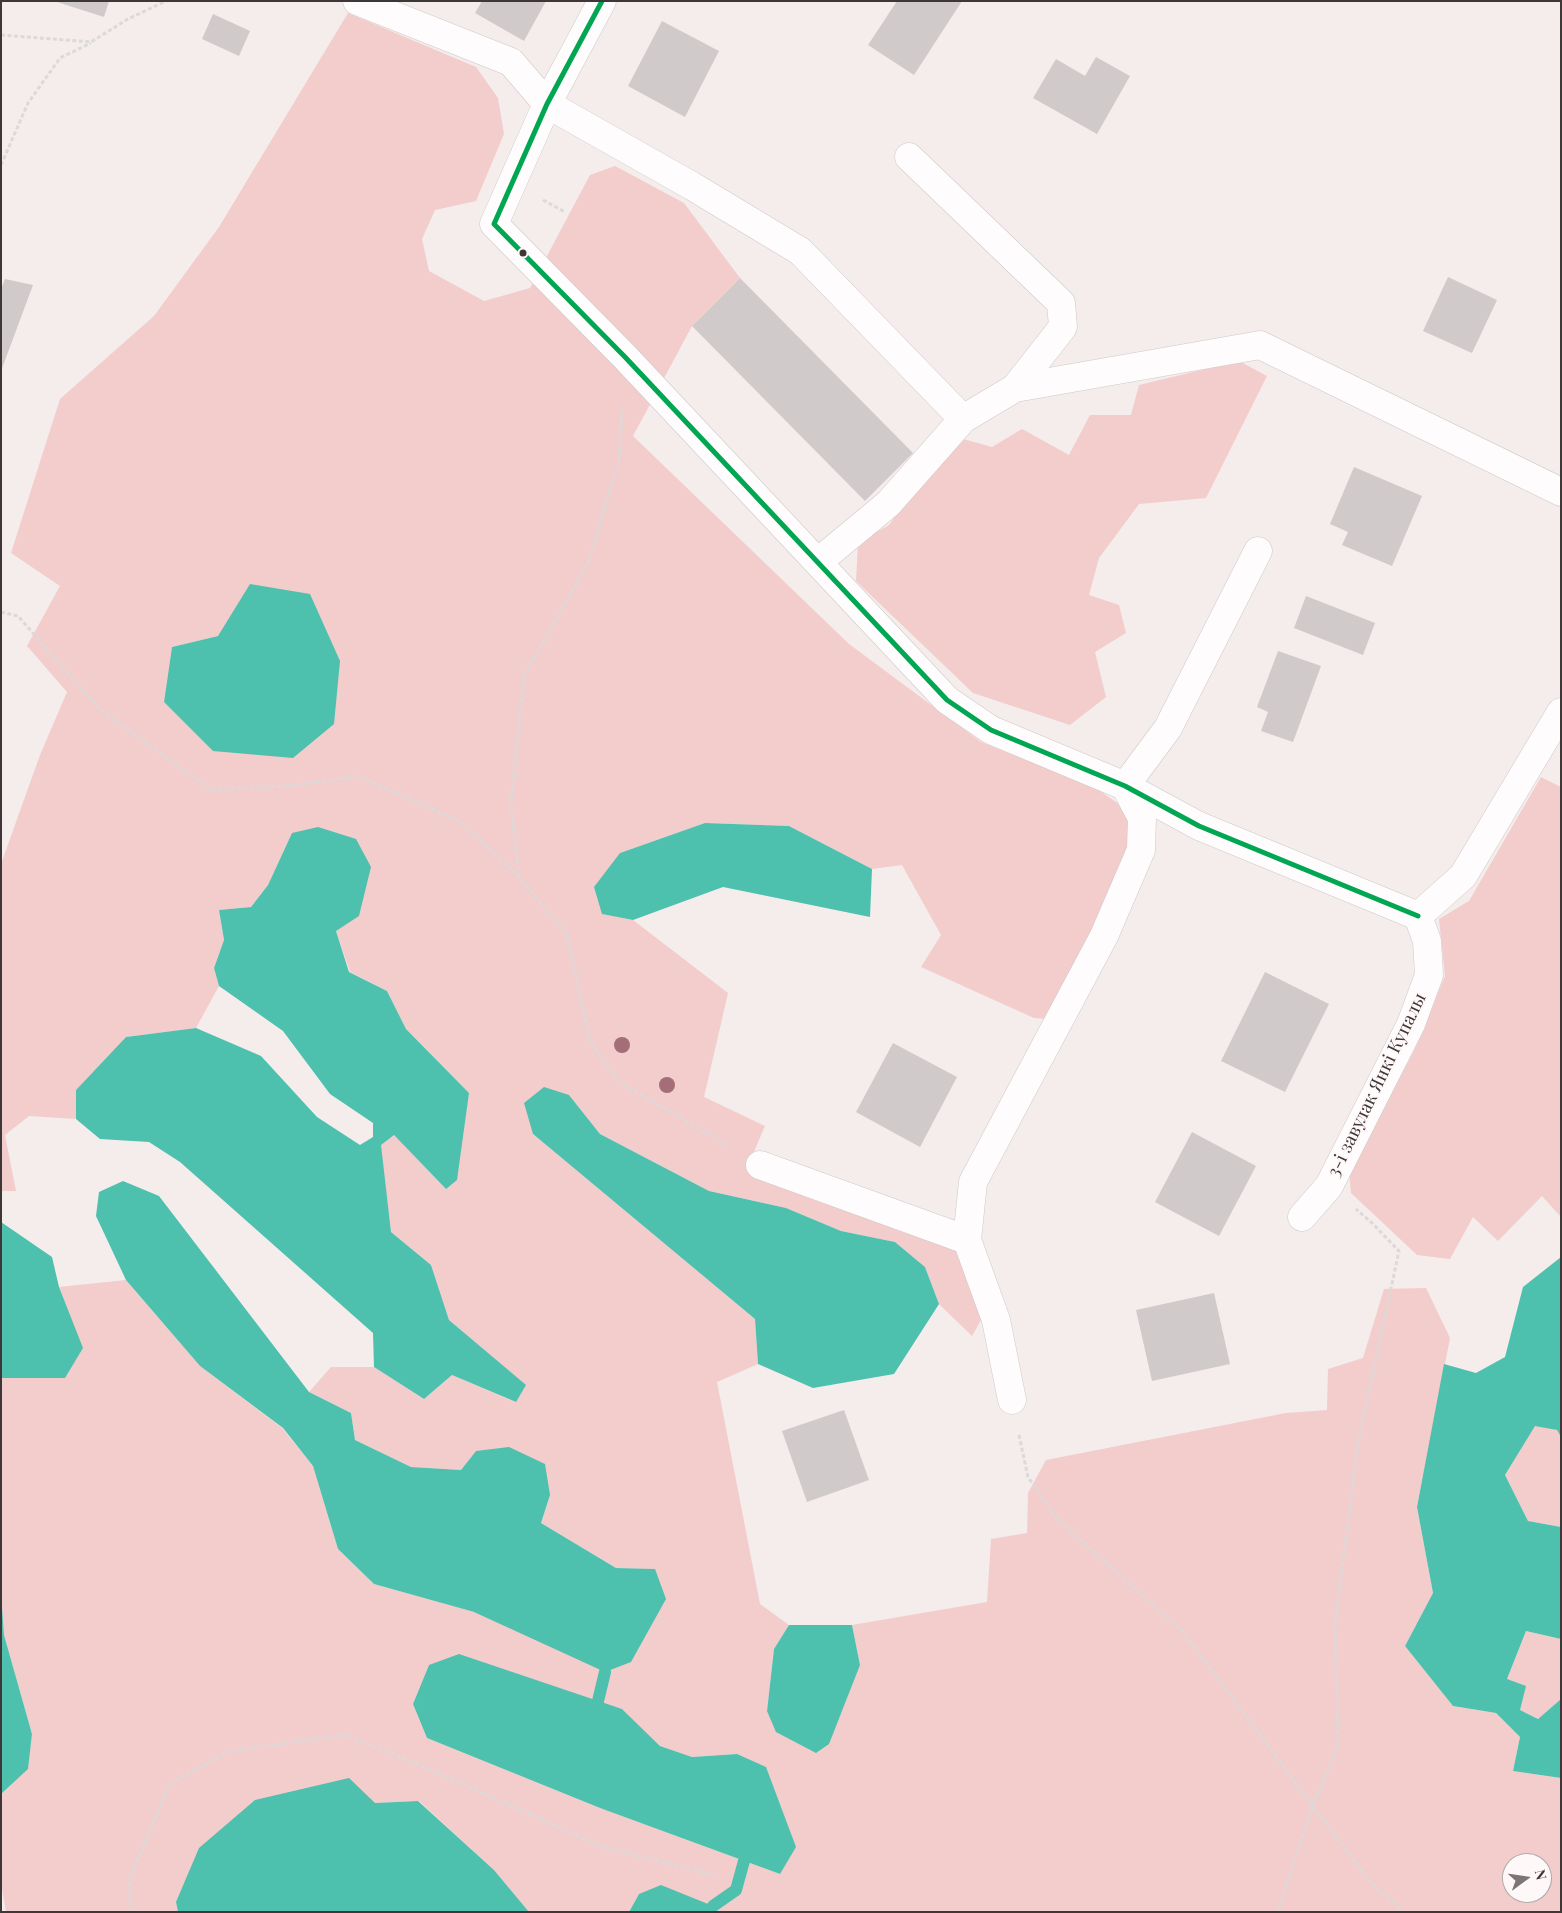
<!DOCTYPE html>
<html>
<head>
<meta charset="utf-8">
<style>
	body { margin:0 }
	#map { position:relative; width:1562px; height:1913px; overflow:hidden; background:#f5ecec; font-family:"Playfair Display",serif }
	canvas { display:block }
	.frame { position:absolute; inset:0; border:2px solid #3d3737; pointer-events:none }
	.north { position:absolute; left:1502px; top:1853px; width:50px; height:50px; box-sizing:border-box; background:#fff8f8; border:1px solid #b1abab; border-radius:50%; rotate:76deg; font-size:14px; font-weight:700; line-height:20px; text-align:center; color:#3d3737 }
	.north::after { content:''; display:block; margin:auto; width:18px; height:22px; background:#7d7676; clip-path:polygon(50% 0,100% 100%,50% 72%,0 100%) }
</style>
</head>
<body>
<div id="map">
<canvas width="1562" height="1913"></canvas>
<div class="frame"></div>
<div class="north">N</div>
</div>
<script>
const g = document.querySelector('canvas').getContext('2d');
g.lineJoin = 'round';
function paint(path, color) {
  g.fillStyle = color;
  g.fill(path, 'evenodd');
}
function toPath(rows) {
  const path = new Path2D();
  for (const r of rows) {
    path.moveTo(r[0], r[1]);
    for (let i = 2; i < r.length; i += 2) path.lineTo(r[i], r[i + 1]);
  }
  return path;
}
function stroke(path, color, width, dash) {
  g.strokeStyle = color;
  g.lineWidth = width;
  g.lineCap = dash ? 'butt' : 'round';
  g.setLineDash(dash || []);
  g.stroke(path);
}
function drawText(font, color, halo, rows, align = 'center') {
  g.font = font + ' "Playfair Display",serif';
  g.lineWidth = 4;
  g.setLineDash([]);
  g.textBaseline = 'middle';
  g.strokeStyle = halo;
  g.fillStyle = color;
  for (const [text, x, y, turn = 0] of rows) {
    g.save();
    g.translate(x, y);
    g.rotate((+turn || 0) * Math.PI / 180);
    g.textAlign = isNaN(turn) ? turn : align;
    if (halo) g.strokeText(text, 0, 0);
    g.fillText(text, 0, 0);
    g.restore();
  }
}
paint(toPath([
	[348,13,476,67,498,98,504,134,476,201,435,210,422,239,429,271,484,301,530,288,590,175,615,166,684,203,740,278,692,326,633,436,849,644,981,742,1096,788,1120,805,1128,821,1128,848,1095,932,1048,1019,1034,1018,921,967,941,935,902,865,872,869,789,826,705,823,620,853,603,914,633,920,728,993,704,1097,765,1126,746,1170,949,1240,964,1258,984,1315,972,1336,939,1304,925,1267,895,1242,841,1231,786,1208,709,1191,600,1134,569,1095,533,1134,755,1319,758,1364,717,1382,760,1604,789,1625,774,1649,767,1711,860,1665,852,1625,987,1602,991,1539,1027,1533,1028,1493,1046,1460,1286,1413,1327,1410,1328,1369,1363,1358,1384,1289,1426,1288,1450,1338,1417,1507,1433,1593,1405,1646,1453,1706,1496,1713,1520,1737,1513,1771,1561,1778,1561,1912,716,1912,713,1906,639,1894,629,1912,529,1912,494,1870,419,1801,375,1803,176,1902,178,1912,6,1912,1,1883,1,1794,27,1769,32,1734,4,1635,1,1592,1,1378,65,1378,82,1348,59,1287,126,1280,200,1366,282,1428,313,1466,338,1549,374,1584,474,1612,655,1569,616,1568,541,1523,550,1495,476,1451,461,1470,411,1467,355,1440,351,1413,309,1392,331,1367,374,1367,424,1399,452,1375,515,1402,525,1385,449,1320,431,1265,391,1232,380,1145,394,1135,446,1189,469,1093,406,1029,387,991,350,972,336,931,292,833,268,885,251,907,219,910,224,940,214,968,219,986,196,1028,126,1037,76,1090,76,1119,29,1116,5,1135,16,1191,1,1191,1,864,40,755,67,692,27,646,60,586,11,553,60,399,154,316,219,227],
	[218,636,164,702,172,647],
	[429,1665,622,1709,660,1746,692,1757,737,1754,780,1874,600,1808,427,1738,413,1704],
	[1512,1863,1542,1863,1542,1893,1512,1893],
	[1239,361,1267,376,1206,498,1139,504,1099,558,1089,595,1119,605,1126,633,1095,652,1106,697,1070,725,973,693,856,581,858,543,889,525,931,464,963,439,992,447,1022,429,1069,455,1090,415,1131,415,1139,385],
	[1541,777,1561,787,1561,1217,1542,1196,1498,1241,1473,1217,1450,1259,1417,1255,1351,1193,1349,1171,1414,1051,1445,976,1439,919,1469,901],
	[1535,1425,1557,1430,1561,1437,1561,1527,1528,1521,1505,1475],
	[1526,1631,1561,1639,1561,1699,1538,1719,1520,1710,1507,1679]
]), '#f3cccc');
paint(toPath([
	[250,584,310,594,340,661,334,724,293,758,213,751,164,702,172,647,218,636],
	[705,823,789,826,872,869,870,917,723,887,633,920,602,914,594,887,620,853],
	[318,827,356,839,371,867,359,916,336,931,349,972,387,991,406,1029,469,1093,457,1180,446,1189,394,1135,381,1145,391,1232,431,1265,449,1320,526,1385,516,1402,452,1375,424,1399,374,1367,373,1333,180,1162,149,1142,100,1139,76,1119,76,1090,126,1037,196,1028,261,1056,317,1117,360,1145,373,1137,373,1123,330,1094,283,1031,219,986,214,968,224,940,219,910,251,907,268,885,292,833],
	[544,1087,569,1095,600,1134,709,1191,786,1208,841,1231,895,1242,925,1267,939,1304,894,1374,813,1388,758,1364,755,1319,533,1134,524,1103],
	[123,1181,159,1196,309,1392,351,1413,355,1440,411,1467,461,1470,476,1451,509,1447,545,1464,550,1495,541,1523,616,1568,655,1569,666,1599,631,1662,605,1672,474,1612,374,1584,338,1549,313,1466,283,1428,200,1366,126,1280,96,1216,99,1192],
	[1,1222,52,1257,59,1287,83,1348,65,1378,1,1378],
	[1561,1257,1561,1437,1557,1430,1535,1426,1505,1475,1528,1521,1561,1527,1561,1639,1526,1631,1507,1679,1526,1686,1520,1710,1538,1719,1561,1699,1561,1778,1513,1771,1520,1737,1496,1713,1453,1706,1405,1646,1433,1593,1417,1507,1444,1364,1476,1373,1505,1357,1523,1287],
	[1,1592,4,1635,32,1734,28,1769,1,1794],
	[789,1625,852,1625,860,1665,829,1744,816,1753,776,1732,767,1711,774,1649],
	[459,1654,622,1709,660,1746,692,1757,737,1754,766,1767,796,1847,780,1874,600,1808,427,1738,413,1704,429,1665],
	[349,1778,375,1803,418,1801,494,1870,529,1912,178,1912,176,1902,199,1848,255,1800],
	[661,1885,713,1906,716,1912,629,1912,639,1894]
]), '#4ec0ae');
stroke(toPath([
	[598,1701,605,1672],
	[713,1906,736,1890,744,1861]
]), '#4ec0ae', 12);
paint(toPath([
	[54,1,109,1,104,17],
	[482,1,546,1,524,41,475,13],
	[897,1,962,1,914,75,868,45],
	[213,14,250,31,239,56,202,39],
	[662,21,719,51,685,117,628,86],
	[1096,57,1130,76,1097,134,1033,98,1056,59,1085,76],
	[1448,277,1497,300,1472,353,1423,331],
	[740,278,913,453,865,501,692,326],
	[5,279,33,285,1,371,1,289],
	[1354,467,1422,496,1392,566,1342,545,1348,532,1330,524],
	[1306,596,1375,623,1363,655,1294,628],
	[1278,651,1321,666,1293,742,1261,731,1268,712,1257,707],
	[1265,972,1329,1004,1285,1092,1221,1061],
	[893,1043,957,1077,920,1147,856,1112],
	[1192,1132,1256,1166,1219,1236,1155,1202],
	[1214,1293,1230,1364,1152,1381,1136,1310],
	[844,1410,869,1480,807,1502,782,1431]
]), '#d1caca');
const minor = toPath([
	[357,1,511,62,547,104,692,186,800,251,963,419],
	[602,1,547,104,494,224,625,357,947,700,991,730,1125,786,1199,826,1418,916],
	[909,157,1061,303,1063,327,1015,388],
	[818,562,888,504,963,419,1015,388,1260,345,1561,492],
	[760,1165,967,1240],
	[1302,1217,1329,1186,1411,1024,1429,975,1427,941,1418,916,1463,876,1561,712],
	[1012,1400,996,1320,967,1240,973,1182,1104,936,1141,850,1142,818,1125,786,1168,728,1258,551]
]);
stroke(minor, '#cfc9c9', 29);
stroke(toPath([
	[1,35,91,42,128,19,166,1],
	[1,165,28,103,60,58,91,43],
	[543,200,565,212],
	[1,612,18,616,100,710,212,790,288,786,358,776,461,822,519,877,567,935,590,1041,619,1082,729,1146],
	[519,877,511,803,524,676,588,563,619,460,622,408],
	[1019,1435,1028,1477,1056,1518,1182,1631,1367,1878,1403,1912],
	[131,1912,129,1881,170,1783,230,1751,345,1735,432,1770,600,1846,714,1875],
	[1279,1912,1279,1908,1313,1805,1338,1747,1335,1624,1358,1443,1399,1251,1372,1223,1356,1209]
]), '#dcd9d9', 3, [4, 2.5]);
stroke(minor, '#fefcfc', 28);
stroke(toPath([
	[602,1,547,104,494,224,625,357,947,700,991,730,1125,786,1199,826,1418,916]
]), '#00a651', 5);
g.fillStyle = '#a46e78';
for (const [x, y] of [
	[622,1045],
	[667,1085]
]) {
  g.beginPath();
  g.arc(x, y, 8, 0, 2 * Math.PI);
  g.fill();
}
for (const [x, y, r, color] of [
	[523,253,4.5,"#3d3737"]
]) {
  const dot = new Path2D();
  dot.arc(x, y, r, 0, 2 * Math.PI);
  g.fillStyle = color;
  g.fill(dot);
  stroke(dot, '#fff8f8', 2);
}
drawText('18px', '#3d3737', '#fff8f8', [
	["3-і завулак Янкі Купалы",1377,1085,-64]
]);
</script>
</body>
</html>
